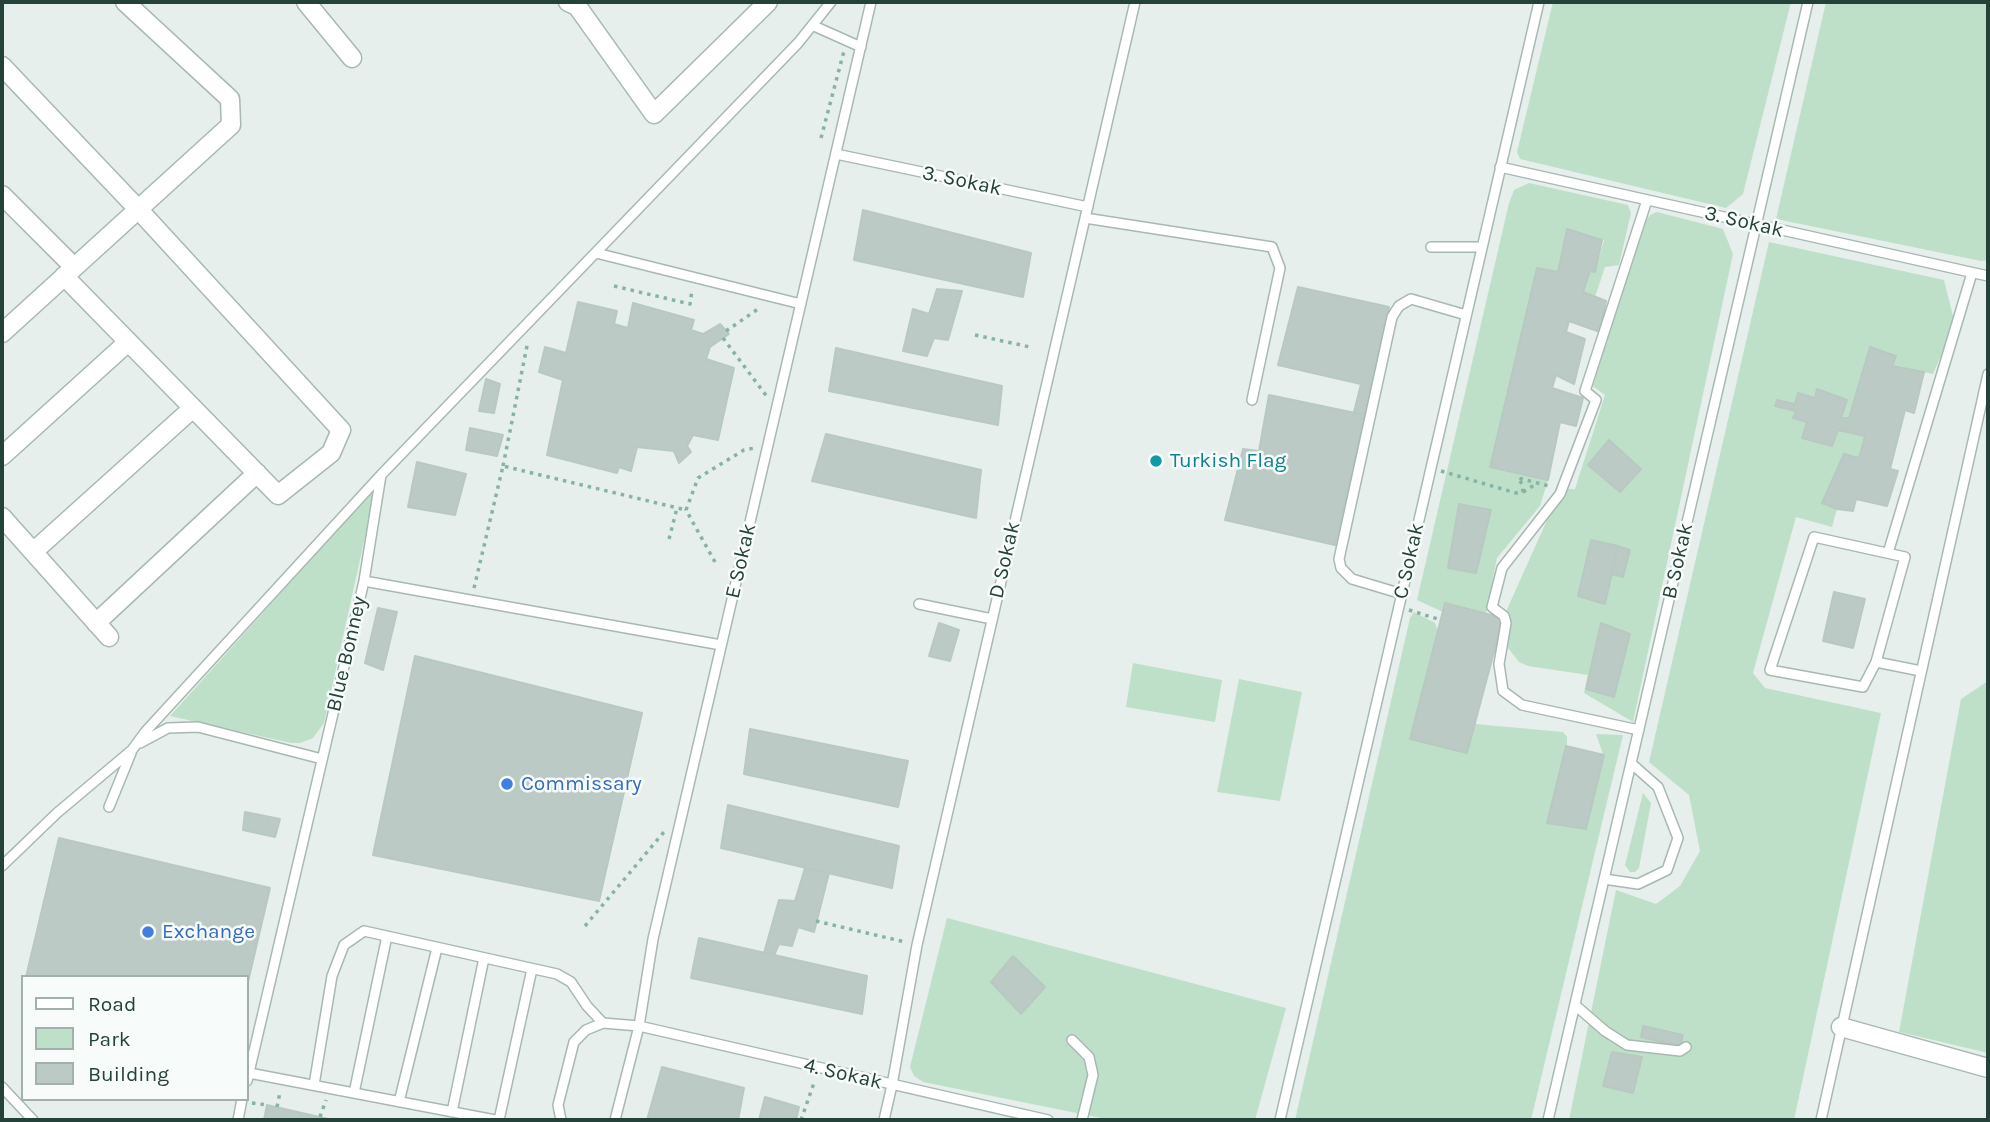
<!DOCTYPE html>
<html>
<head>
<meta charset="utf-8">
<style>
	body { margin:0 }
	#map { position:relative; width:1990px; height:1122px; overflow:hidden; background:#e6efeb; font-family:Karla,sans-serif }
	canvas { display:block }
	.frame { position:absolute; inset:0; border:4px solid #24423a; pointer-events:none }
	.legend { position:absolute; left:21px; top:975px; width:228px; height:126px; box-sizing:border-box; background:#f7fbf9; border:2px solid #a3b1ad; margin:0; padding:9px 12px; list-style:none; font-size:21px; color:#24423a }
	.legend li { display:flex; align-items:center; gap:14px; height:35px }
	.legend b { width:35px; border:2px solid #a3b1ad }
</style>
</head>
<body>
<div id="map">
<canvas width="1990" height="1122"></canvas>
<div class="frame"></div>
<ul class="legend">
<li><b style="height:9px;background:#fff"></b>Road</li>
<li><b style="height:19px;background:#bfe0c8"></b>Park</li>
<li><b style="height:19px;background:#bbcac4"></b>Building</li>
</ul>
</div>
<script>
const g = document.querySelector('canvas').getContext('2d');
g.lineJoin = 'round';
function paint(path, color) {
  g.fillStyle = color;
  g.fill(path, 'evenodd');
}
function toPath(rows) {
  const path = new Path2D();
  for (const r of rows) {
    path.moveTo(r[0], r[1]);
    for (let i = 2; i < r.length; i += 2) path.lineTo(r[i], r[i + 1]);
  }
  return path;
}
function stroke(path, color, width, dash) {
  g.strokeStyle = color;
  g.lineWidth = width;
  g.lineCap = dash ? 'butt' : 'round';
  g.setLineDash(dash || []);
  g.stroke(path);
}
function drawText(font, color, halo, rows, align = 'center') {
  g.font = font + ' Karla,sans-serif';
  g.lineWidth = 5;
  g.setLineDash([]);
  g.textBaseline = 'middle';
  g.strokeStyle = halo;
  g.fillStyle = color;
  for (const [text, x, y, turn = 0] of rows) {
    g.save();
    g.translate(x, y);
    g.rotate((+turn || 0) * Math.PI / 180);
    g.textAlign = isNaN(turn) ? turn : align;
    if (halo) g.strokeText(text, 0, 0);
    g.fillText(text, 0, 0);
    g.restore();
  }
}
paint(toPath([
	[1553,2,1791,2,1743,194,1726,208,1520,159,1517,152],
	[1826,2,1988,2,1988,260,1981,261,1776,219],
	[1529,183,1628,205,1631,213,1619,265,1605,267,1595,297,1583,292,1590,271,1595,272,1604,240,1567,229,1558,272,1537,269,1490,467,1548,480,1540,506,1497,558,1486,613,1446,603,1443,612,1417,600,1509,203,1514,190],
	[1657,212,1723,229,1733,254,1633,722,1584,693,1588,675,1528,666,1519,662,1508,648,1504,616,1561,489,1575,489,1605,395,1593,386,1643,224,1650,215],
	[1769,242,1944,280,1955,324,1933,374,1892,366,1896,356,1870,348,1849,418,1841,418,1817,389,1815,398,1799,393,1795,404,1777,400,1775,406,1796,411,1793,418,1807,422,1803,438,1832,446,1838,430,1865,436,1859,458,1844,454,1823,503,1837,509,1832,527,1796,517,1753,673,1765,688,1881,713,1794,1120,1569,1120,1616,890,1656,904,1680,886,1700,851,1689,795,1649,762],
	[376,487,324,723,313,738,300,743,291,743,170,716],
	[1414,612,1435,623,1438,631,1410,739,1467,753,1475,724,1563,732,1567,737,1567,746,1603,754,1596,734,1623,735,1531,1120,1295,1120,1410,618],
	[1133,663,1222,680,1215,722,1126,707],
	[1239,679,1302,692,1280,801,1217,792],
	[1988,681,1988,1053,1899,1032,1961,699],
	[1643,793,1651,803,1639,868,1635,872,1630,872,1625,865],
	[947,918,1286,1008,1255,1120,1111,1120,923,1082,914,1076,910,1067]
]), '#bfe0c8');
const building = toPath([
	[863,210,1031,253,1023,297,854,260,863,210],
	[1567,229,1602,240,1595,272,1590,271,1583,292,1606,301,1600,332,1569,321,1566,332,1585,339,1574,384,1556,375,1552,388,1583,398,1576,426,1560,422,1548,480,1490,467,1537,268,1558,272,1567,229],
	[1298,287,1389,307,1365,415,1354,412,1361,384,1278,365,1298,287],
	[937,289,962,291,948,340,934,338,927,356,903,351,913,309,929,314,937,289],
	[578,302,617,311,614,324,628,328,633,303,694,320,691,330,703,334,720,324,729,334,710,347,706,359,734,368,718,440,693,435,687,446,691,452,679,463,674,451,637,447,631,471,619,467,617,473,547,455,563,380,539,372,545,347,566,353,578,302],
	[1870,347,1896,356,1892,366,1924,372,1914,413,1905,410,1890,469,1898,471,1887,506,1856,499,1853,511,1837,509,1822,503,1844,454,1859,458,1865,436,1838,430,1832,446,1802,438,1807,422,1793,418,1796,411,1775,406,1777,400,1795,404,1798,393,1815,398,1817,389,1847,400,1841,418,1849,418,1870,347],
	[836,348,1002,386,998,425,829,391,836,348],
	[486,379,500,384,494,413,479,411,486,379],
	[1269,395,1365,415,1335,545,1225,520,1243,449,1259,451,1269,395],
	[470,428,503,435,497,456,466,450,470,428],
	[826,434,981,470,976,518,812,481,826,434],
	[1609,440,1641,469,1620,492,1588,465,1609,440],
	[417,462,466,474,455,515,408,507,417,462],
	[1459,504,1491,510,1476,573,1448,568,1459,504],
	[1591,540,1618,546,1605,604,1578,596,1591,540],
	[1618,546,1630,550,1623,577,1611,574,1618,546],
	[1834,592,1865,599,1853,648,1823,641,1834,592],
	[1445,603,1503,618,1467,753,1410,739,1445,603],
	[378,608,397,612,383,670,365,663,378,608],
	[939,623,959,630,950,661,929,656,939,623],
	[1601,623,1630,634,1614,697,1586,689,1601,623],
	[415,656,642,713,599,901,373,855,415,656],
	[750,729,908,761,898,807,744,774,750,729],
	[1566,746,1604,755,1586,829,1547,823,1566,746],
	[728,805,899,846,892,888,721,848,728,805],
	[245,812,280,819,275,837,243,830,245,812],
	[59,838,270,888,247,986,247,977,26,977,59,838],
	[805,868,829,873,814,932,798,927,792,946,779,944,774,955,764,953,779,900,795,901,805,868],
	[699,938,867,976,862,1014,691,978,699,938],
	[1013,956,1045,987,1021,1014,991,982,1013,956],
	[1643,1026,1683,1035,1680,1047,1641,1037,1643,1026],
	[1612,1052,1642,1057,1633,1093,1603,1086,1612,1052],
	[662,1067,744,1088,738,1120,647,1120,662,1067],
	[765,1097,799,1107,796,1120,759,1120,765,1097],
	[267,1105,328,1119,328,1120,264,1120,267,1105]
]);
paint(building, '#bbcac4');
stroke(building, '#b8c9c2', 2);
const lane = toPath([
	[814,26,861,47],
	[836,154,1088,207],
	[1500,167,1988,276],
	[1085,218,1272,247,1280,268,1252,400],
	[1431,247,1482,247],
	[596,253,801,304],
	[1888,553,1972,273],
	[364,581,381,475,798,43,831,2],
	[1402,594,1352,579,1341,568,1339,559,1392,317,1399,306,1411,299,1466,315],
	[919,604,992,619],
	[1876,662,1863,687,1770,670,1814,537,1905,557,1876,662,1921,671],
	[1639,730,1522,705,1503,691,1499,664,1506,623,1504,616,1492,607,1502,568,1560,494,1596,400,1585,391,1647,200],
	[140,743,168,728,198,727,322,759],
	[109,807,131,753],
	[2,866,57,813,132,750,146,731,380,476],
	[1604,879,1638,884,1667,870,1678,838,1658,787,1632,764],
	[1575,1005,1605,1031,1627,1045,1680,1051,1686,1047],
	[1072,1040,1089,1057,1093,1075,1082,1120],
	[249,1073,495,1120],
	[247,1081,364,581,721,645],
	[314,1085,332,976,344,945,364,931,557,974,571,982,587,1006,603,1023,639,1026,1048,1120],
	[2,1087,33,1120],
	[354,1093,387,936],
	[399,1102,437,948],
	[452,1112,484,958],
	[238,1120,242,1099],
	[499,1120,532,969],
	[561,1120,558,1105,574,1042,586,1030,603,1023],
	[615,1120,639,1026,653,939,871,2],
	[884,1120,892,1085,917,945,1135,2],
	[1280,1120,1539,2],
	[1548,1120,1808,2],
	[1821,1120,1988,374]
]);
const street = toPath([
	[306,2,352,58],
	[568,2,577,6,654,114,768,2],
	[2,66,138,209,341,430,331,453,278,495,64,276],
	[2,195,74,267],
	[2,333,231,125,230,99,125,2],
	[2,456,128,342],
	[2,517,109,637],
	[33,552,193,408],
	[96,623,257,473],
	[1841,1027,1988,1068]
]);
stroke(lane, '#a8b8b2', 12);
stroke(street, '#a8b8b2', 21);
stroke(toPath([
	[821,138,844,51],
	[614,286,690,304,692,290],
	[726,331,761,307],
	[975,335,1030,347],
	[723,338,768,398],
	[503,466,528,341],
	[1441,471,1516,493,1523,492,1522,484,1518,478,1549,486],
	[1523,492,1536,484],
	[669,539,677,508],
	[715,562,686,510,698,478,744,450,755,448],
	[474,588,503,466,686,510],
	[1409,610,1441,620],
	[816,921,905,942],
	[585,926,664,832],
	[252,1103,267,1105],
	[277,1107,280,1092],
	[320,1117,326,1100],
	[801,1120,815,1080]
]), '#86b3a5', 3.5, [3.5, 5]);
stroke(lane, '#fff', 9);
stroke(street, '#fff', 18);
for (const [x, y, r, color] of [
	[1156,461,7,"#0f9aa8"],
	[507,784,7,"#3f7fe0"],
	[148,932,7,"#3f7fe0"]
]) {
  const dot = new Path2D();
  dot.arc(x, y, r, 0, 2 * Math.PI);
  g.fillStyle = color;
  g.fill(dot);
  stroke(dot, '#f7fbf9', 2.5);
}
drawText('21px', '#24423a', '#f7fbf9', [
	["3. Sokak",962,181,12],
	["3. Sokak",1744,222,13],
	["D Sokak",1005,560,-77],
	["E Sokak",741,561,-77],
	["C Sokak",1409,561,-77],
	["B Sokak",1678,561,-77],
	["Blue Bonney",347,654,-77],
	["4. Sokak",843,1074,13]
]);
drawText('21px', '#0d838f', '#f7fbf9', [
	["Turkish Flag",1170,461]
], 'left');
drawText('21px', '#366cbe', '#f7fbf9', [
	["Commissary",521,784],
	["Exchange",162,932]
], 'left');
</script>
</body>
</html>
